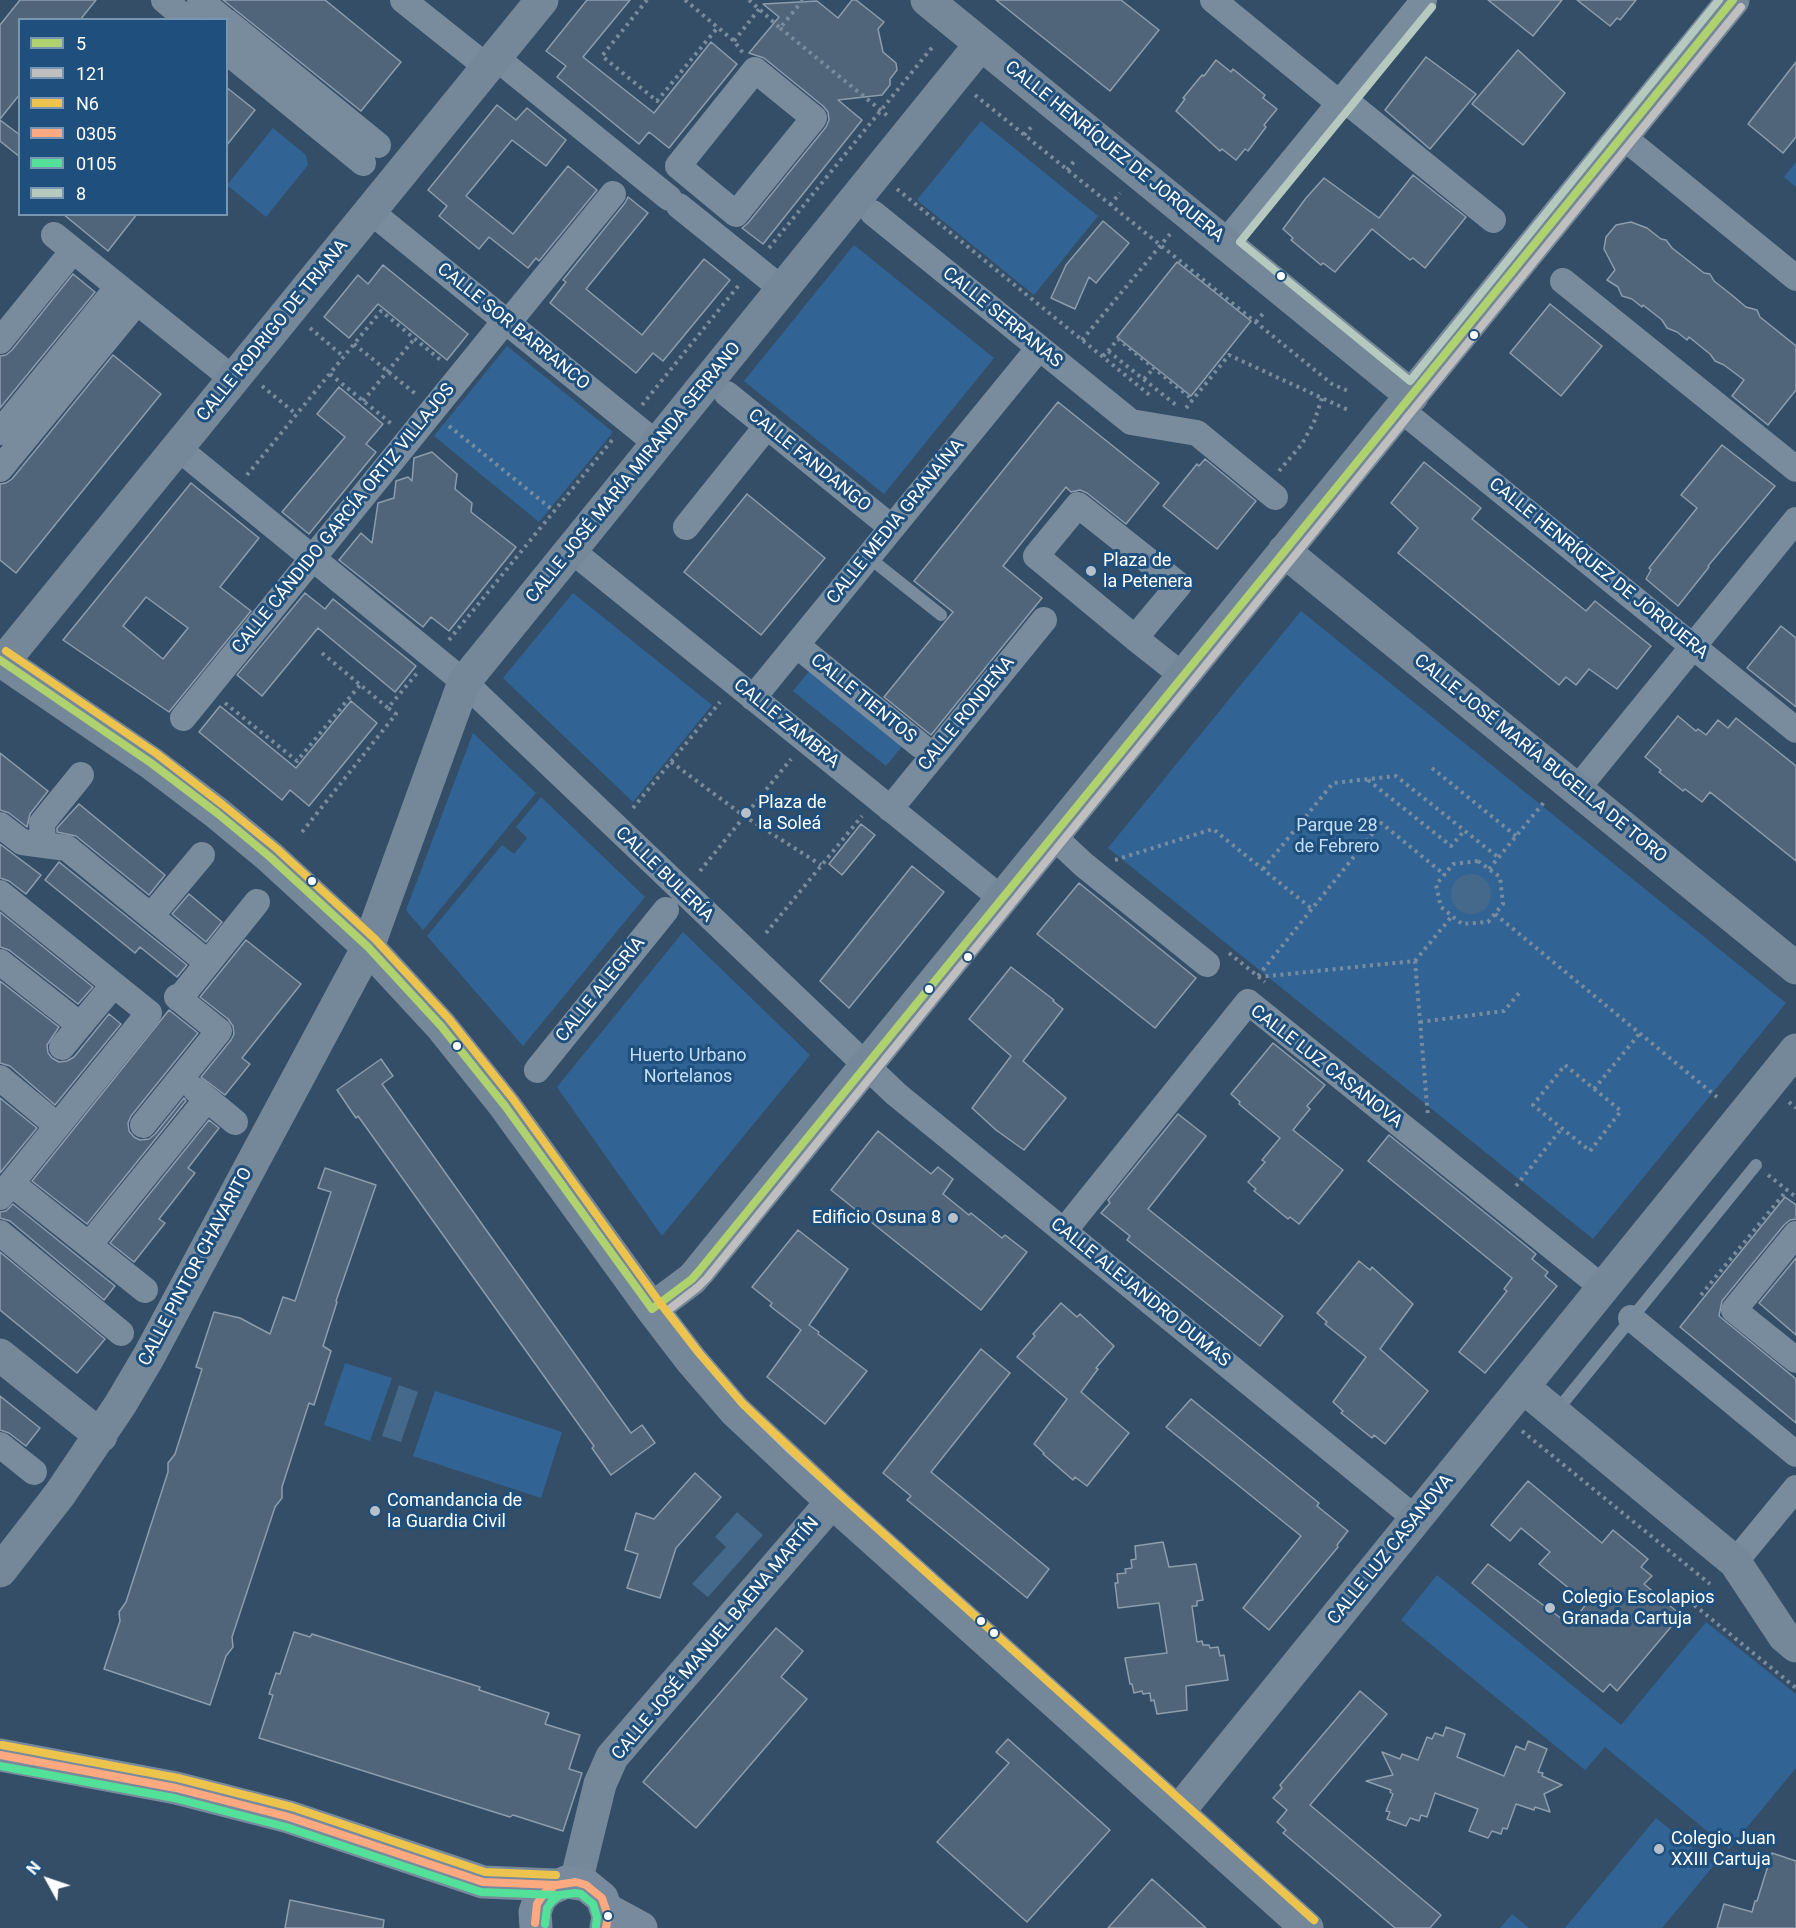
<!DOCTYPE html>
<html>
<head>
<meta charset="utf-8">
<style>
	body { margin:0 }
	#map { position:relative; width:1796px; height:1928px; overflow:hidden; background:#344e67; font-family:Roboto,sans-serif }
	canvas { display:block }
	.legend { position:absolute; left:18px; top:18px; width:210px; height:198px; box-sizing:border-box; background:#1e4f7d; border:2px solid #7895b1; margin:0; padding:8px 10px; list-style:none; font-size:18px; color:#fff }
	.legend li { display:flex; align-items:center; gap:12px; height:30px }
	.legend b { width:30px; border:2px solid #7895b1 }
	.north { position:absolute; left:18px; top:1850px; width:60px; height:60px; -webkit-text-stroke:4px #1e4f7d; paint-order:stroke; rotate:310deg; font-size:16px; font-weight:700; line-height:24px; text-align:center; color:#fff }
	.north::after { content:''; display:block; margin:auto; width:21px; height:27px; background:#fff; clip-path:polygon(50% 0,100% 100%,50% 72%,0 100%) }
</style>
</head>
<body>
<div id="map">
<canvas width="1796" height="1928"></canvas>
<ul class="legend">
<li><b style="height:8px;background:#afd26e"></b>5</li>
<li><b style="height:8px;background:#bfbfbf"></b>121</li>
<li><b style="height:8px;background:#ebc34d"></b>N6</li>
<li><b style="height:8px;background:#ffa980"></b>0305</li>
<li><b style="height:8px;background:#53e098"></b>0105</li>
<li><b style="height:8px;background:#b6c9bf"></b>8</li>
</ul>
<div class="north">N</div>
</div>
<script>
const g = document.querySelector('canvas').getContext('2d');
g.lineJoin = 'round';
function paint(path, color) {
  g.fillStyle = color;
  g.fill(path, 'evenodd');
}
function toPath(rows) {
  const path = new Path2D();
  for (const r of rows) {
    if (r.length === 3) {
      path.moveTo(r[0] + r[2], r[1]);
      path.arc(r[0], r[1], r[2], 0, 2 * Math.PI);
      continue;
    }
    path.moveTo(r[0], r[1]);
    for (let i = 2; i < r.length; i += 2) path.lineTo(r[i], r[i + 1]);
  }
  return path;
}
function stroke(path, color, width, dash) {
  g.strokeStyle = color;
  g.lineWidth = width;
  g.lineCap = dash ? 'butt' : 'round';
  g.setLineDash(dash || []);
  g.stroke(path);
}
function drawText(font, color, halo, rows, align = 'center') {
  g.font = font + ' Roboto,sans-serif';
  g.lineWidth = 6;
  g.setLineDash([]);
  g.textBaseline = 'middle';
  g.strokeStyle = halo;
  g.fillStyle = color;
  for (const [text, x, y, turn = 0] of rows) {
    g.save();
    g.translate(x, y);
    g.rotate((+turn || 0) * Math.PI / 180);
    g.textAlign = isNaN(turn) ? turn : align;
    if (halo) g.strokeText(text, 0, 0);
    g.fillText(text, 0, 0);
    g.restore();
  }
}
paint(toPath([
	[981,121,1098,216,1034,295,917,200],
	[273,128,306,155,308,165,266,217,227,185],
	[1796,162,1796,187,1784,177],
	[854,245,994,358,884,494,744,381],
	[507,346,613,432,539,522,434,436],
	[573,593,712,705,633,802,503,678],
	[1301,611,1786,1003,1593,1239,1108,848],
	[811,669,904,744,886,766,793,691],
	[473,733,536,793,423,930,406,910],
	[541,797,645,897,523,1046,427,936,502,845,514,854,527,838,516,827],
	[683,932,810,1055,662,1236,557,1087],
	[345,1363,392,1378,370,1441,324,1425],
	[435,1391,562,1432,541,1498,413,1456],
	[1437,1575,1621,1725,1706,1622,1796,1694,1796,1768,1729,1849,1605,1747,1585,1770,1401,1620],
	[1656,1818,1714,1865,1662,1928,1565,1928],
	[1512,1914,1529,1928,1500,1928]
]), '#316495');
paint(toPath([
	[1471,894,20],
	[399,1385,418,1392,401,1442,382,1436],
	[737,1512,763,1535,708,1597,692,1584,726,1547,715,1537]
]), '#45698a');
const building = toPath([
	[20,0,96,0,80,20,20,20,20,94,0,119,0,25,20,0],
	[223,0,325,0,401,62,361,111,223,0],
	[587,0,630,0,583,57,654,113,711,42,737,64,669,148,649,132,639,144,557,77,566,66,546,51,587,0],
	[852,0,856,0,884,22,878,29,883,52,896,63,897,70,890,79,890,85,882,95,838,100,862,120,763,244,742,228,748,223,826,127,829,120,828,112,823,106,764,58,749,53,779,17,763,4,817,1,838,18,852,0],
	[996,0,1121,0,1159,30,1110,91,996,0],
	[1488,0,1562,0,1533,36,1488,0],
	[1577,0,1636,0,1620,20,1617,18,1610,26,1577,0],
	[1518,50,1565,93,1523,145,1472,104,1518,50],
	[1426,57,1476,94,1430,149,1385,110,1426,57],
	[1216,60,1231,72,1233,69,1265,95,1263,98,1277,109,1264,125,1266,127,1248,151,1245,149,1236,160,1222,149,1220,151,1176,111,1185,99,1183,98,1202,75,1204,76,1216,60],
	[1796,62,1796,137,1783,153,1748,124,1796,62],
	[226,87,255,110,226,146,226,87],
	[497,105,516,120,527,108,566,140,546,166,512,140,466,196,513,234,568,166,597,190,539,261,536,258,528,268,489,237,479,249,439,216,447,206,428,190,497,105],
	[0,120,20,135,20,157,0,141,0,120],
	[1413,175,1466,217,1425,268,1413,258,1410,260,1372,229,1335,272,1323,263,1321,265,1291,240,1293,238,1283,229,1306,198,1324,178,1379,218,1413,175],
	[628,197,648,213,586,289,642,335,704,259,730,280,663,361,653,353,636,373,550,303,566,282,563,280,625,203,628,197],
	[63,214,137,214,108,251,63,214],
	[1103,221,1129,243,1096,283,1089,277,1075,309,1051,298,1066,265,1103,221],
	[1631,222,1647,228,1661,239,1666,240,1672,248,1704,273,1710,274,1714,281,1733,296,1746,307,1757,310,1760,317,1796,346,1796,390,1768,425,1732,396,1744,380,1724,365,1715,361,1710,354,1689,337,1687,340,1677,332,1667,328,1662,320,1643,305,1642,307,1632,299,1622,296,1618,287,1607,280,1615,270,1604,249,1606,237,1616,225,1631,222],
	[1177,262,1251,321,1191,396,1117,337,1177,262],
	[383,265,468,334,447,360,378,304,349,338,324,317,358,275,368,284,383,265],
	[73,274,95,292,0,408,0,356,6,355,12,350,73,274],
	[1550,304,1602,346,1561,396,1510,353,1550,304],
	[113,355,161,394,16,573,0,560,0,484,6,483,12,479,113,355],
	[339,387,383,424,366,444,376,452,309,534,282,512,345,437,317,414,339,387],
	[1058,402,1159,483,1126,524,1087,493,1080,490,1071,492,1066,487,1003,566,1042,598,931,735,884,697,953,612,914,581,1058,402],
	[1722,445,1775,486,1708,566,1709,567,1678,606,1646,579,1651,570,1649,568,1697,508,1681,495,1722,445],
	[432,452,457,474,455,489,472,503,471,512,516,547,449,631,431,617,423,627,339,560,361,533,372,543,378,503,394,498,396,481,408,477,412,481,414,458,432,452],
	[1205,459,1256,501,1217,549,1163,506,1197,464,1199,466,1205,459],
	[1424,462,1481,508,1472,519,1586,611,1595,601,1651,646,1617,689,1589,669,1576,685,1566,677,1559,685,1398,553,1418,528,1391,503,1424,462],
	[191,483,259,538,220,587,251,611,169,712,63,640,191,483],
	[146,597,188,628,163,659,123,626,146,597],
	[747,494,825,558,761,635,684,572,747,494],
	[305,593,325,609,333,599,416,666,395,692,318,628,262,696,237,675,305,593],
	[1781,626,1796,638,1796,707,1747,668,1781,626],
	[351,701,377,723,309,806,290,790,282,800,199,732,220,706,296,768,351,701],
	[1678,716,1696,731,1698,729,1706,735,1718,720,1728,728,1736,718,1796,766,1796,861,1710,792,1702,802,1685,789,1683,791,1659,772,1661,770,1645,757,1678,716],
	[0,753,48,791,30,814,27,827,9,813,0,810,0,753],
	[79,804,165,875,149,895,76,836,57,832,57,828,79,804],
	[861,824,875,835,842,875,829,864,861,824],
	[0,844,41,875,26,894,9,881,0,878,0,844],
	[59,862,187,965,177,977,140,947,135,953,45,880,59,862],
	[912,866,944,892,849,1008,820,981,912,866],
	[1079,883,1196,978,1155,1028,1037,934,1079,883],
	[189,894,222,922,206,942,172,914,189,894],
	[0,912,93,987,78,1004,9,950,0,947,0,912],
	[246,940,301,984,242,1058,250,1064,225,1095,201,1077,231,1040,234,1034,233,1026,228,1019,200,997,246,940],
	[1011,967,1054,1000,1053,1001,1063,1009,1023,1061,1066,1098,1024,1150,996,1130,972,1108,1011,1056,969,1019,1011,967],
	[0,981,59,1027,47,1045,48,1053,52,1058,59,1062,67,1061,74,1057,109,1014,121,1024,55,1105,10,1066,0,1063,0,981],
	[169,1010,198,1033,131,1116,128,1123,129,1131,134,1137,140,1140,149,1139,155,1134,184,1098,186,1101,87,1224,32,1181,169,1010],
	[1273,1043,1325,1085,1307,1106,1310,1109,1293,1130,1343,1170,1299,1224,1290,1217,1288,1219,1254,1191,1256,1189,1248,1182,1265,1162,1262,1160,1280,1138,1239,1104,1240,1102,1231,1094,1273,1043],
	[381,1059,393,1076,382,1084,631,1433,642,1425,655,1443,611,1475,592,1448,594,1446,358,1116,356,1118,337,1090,381,1059],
	[0,1098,37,1128,0,1173,0,1098],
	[1178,1114,1206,1136,1148,1209,1283,1316,1260,1346,1127,1240,1130,1236,1101,1213,1110,1203,1108,1200,1178,1114],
	[209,1120,219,1128,188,1168,195,1173,159,1219,165,1223,134,1262,110,1243,209,1120],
	[878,1131,931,1174,938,1167,953,1179,943,1194,969,1215,971,1213,1002,1238,1005,1235,1027,1252,981,1310,831,1190,878,1131],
	[1389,1135,1536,1254,1532,1259,1548,1272,1545,1276,1557,1286,1485,1373,1459,1352,1507,1291,1504,1289,1512,1278,1368,1161,1389,1135],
	[325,1168,376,1185,336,1301,337,1302,323,1346,331,1351,314,1405,309,1403,282,1487,282,1498,275,1507,232,1637,233,1647,226,1656,210,1705,104,1669,120,1621,119,1612,126,1602,168,1472,168,1463,175,1454,202,1369,196,1367,214,1312,240,1318,270,1334,283,1297,295,1301,331,1192,318,1188,325,1168],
	[1785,1197,1796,1205,1796,1219,1790,1220,1784,1225,1722,1301,1719,1316,1796,1379,1796,1423,1680,1327,1785,1197],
	[13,1204,115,1286,104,1300,10,1221,0,1218,0,1212,6,1211,13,1204],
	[798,1230,848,1269,809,1325,819,1332,818,1334,867,1371,825,1424,767,1377,801,1330,770,1306,772,1303,752,1287,798,1230],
	[0,1252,105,1339,77,1373,0,1310,0,1252],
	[1796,1258,1796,1335,1759,1303,1796,1258],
	[1359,1261,1370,1270,1372,1267,1413,1304,1380,1349,1428,1391,1385,1444,1374,1435,1372,1438,1341,1413,1343,1411,1333,1402,1366,1357,1325,1324,1327,1322,1317,1313,1359,1261],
	[1061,1303,1077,1317,1080,1314,1114,1346,1096,1368,1098,1369,1081,1392,1129,1433,1087,1486,1075,1477,1073,1480,1043,1454,1044,1453,1034,1444,1067,1399,1017,1357,1035,1336,1033,1334,1061,1303],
	[981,1349,1010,1373,931,1472,1049,1569,1027,1598,907,1500,911,1496,883,1473,981,1349],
	[0,1396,40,1428,26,1446,9,1433,0,1430,0,1396],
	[1191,1399,1319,1503,1317,1506,1348,1531,1337,1545,1338,1547,1269,1630,1243,1608,1301,1536,1166,1427,1191,1399],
	[695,1473,721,1497,676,1548,660,1598,627,1588,638,1554,625,1550,636,1513,654,1519,695,1473],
	[1528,1481,1602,1543,1613,1530,1648,1559,1641,1567,1652,1576,1644,1584,1681,1615,1617,1691,1610,1684,1603,1692,1472,1583,1488,1564,1570,1625,1587,1603,1539,1564,1550,1552,1521,1528,1510,1541,1491,1525,1528,1481],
	[1163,1542,1169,1567,1196,1564,1203,1600,1197,1601,1197,1606,1192,1606,1197,1642,1202,1641,1203,1645,1209,1645,1210,1648,1218,1647,1220,1656,1224,1655,1228,1680,1186,1686,1187,1710,1157,1714,1154,1700,1151,1701,1150,1693,1143,1694,1142,1691,1134,1693,1132,1684,1130,1684,1125,1658,1167,1653,1159,1603,1118,1608,1115,1583,1118,1583,1117,1574,1126,1573,1125,1569,1132,1568,1131,1560,1136,1559,1135,1546,1163,1542],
	[776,1628,803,1651,781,1677,807,1699,696,1828,643,1782,776,1628],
	[294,1632,310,1637,312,1634,480,1687,479,1690,549,1713,545,1724,580,1735,569,1769,582,1773,563,1831,513,1815,510,1817,259,1738,273,1695,269,1694,276,1673,280,1674,294,1632],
	[1360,1691,1387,1714,1310,1805,1441,1915,1430,1928,1395,1928,1283,1833,1286,1830,1277,1822,1287,1810,1273,1798,1282,1788,1280,1785,1360,1691],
	[1446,1727,1465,1734,1457,1757,1504,1776,1516,1746,1525,1750,1528,1741,1547,1749,1538,1772,1543,1773,1542,1776,1562,1785,1544,1794,1550,1812,1535,1807,1534,1810,1516,1804,1507,1829,1503,1828,1501,1834,1492,1831,1488,1838,1469,1831,1478,1809,1435,1793,1427,1817,1421,1815,1419,1821,1410,1818,1406,1826,1387,1819,1390,1812,1386,1811,1393,1794,1390,1792,1391,1790,1366,1781,1393,1775,1382,1752,1400,1759,1402,1754,1418,1760,1427,1737,1432,1739,1435,1733,1443,1736,1446,1727],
	[1008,1739,1110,1830,1027,1922,937,1842,1009,1763,996,1752,1008,1739],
	[1772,1853,1796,1861,1796,1928,1717,1928,1724,1904,1752,1912,1755,1901,1757,1901,1772,1853],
	[1152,1879,1206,1928,1108,1928,1152,1879],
	[290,1900,384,1920,383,1928,285,1928,290,1900]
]);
paint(building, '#506579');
stroke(building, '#8c9dad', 1.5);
stroke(toPath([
	[647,0,602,56,657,101,718,27],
	[685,0,734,41,743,53],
	[749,0,780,28,803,0],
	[780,28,889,117],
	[734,41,760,8],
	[975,95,1332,384,1348,391],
	[1024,135,1034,124],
	[1067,170,1076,159],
	[897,189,1152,397],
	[1110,205,1120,193],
	[769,248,934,45],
	[1256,322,1265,311],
	[310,328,344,357],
	[1082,340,1170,234],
	[354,344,417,395],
	[1108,351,1118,339,1192,399],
	[1103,356,1108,351,1176,405],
	[330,374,393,425],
	[1144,379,1154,368],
	[262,386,296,414],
	[363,401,415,338],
	[642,405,739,285],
	[1186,408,1229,355,1348,410],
	[449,426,554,511],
	[1279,471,1302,444,1314,422,1322,398],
	[247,475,381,311,443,362],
	[449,640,613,439],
	[322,653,388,708],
	[225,703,297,761,360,685],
	[671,762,744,816,821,865],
	[1432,768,1516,836],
	[1368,780,1451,846,1464,831],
	[633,808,720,702],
	[302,832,396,714,388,708,418,672],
	[1115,860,1213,829,1312,909],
	[1478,861,1500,877,1503,904,1488,922,1462,924,1441,907,1436,885,1453,864,1478,861],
	[1263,869,1333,783,1396,776,1499,858],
	[1489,869,1545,801],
	[700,871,791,759],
	[1495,914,1717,1097],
	[766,933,862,816],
	[1229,953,1265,982],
	[1415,961,1452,916],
	[1258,976,1381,823,1445,875],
	[1258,977,1415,961,1428,1117],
	[1420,1022,1504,1011,1520,992],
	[1565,1065,1621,1111,1590,1151,1533,1105,1565,1065],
	[1594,1089,1640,1033],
	[1789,1102,1796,1108],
	[1768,1175,1796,1197],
	[1516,1186,1562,1128],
	[1701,1295,1787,1190],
	[1522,1431,1710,1584],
	[1702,1594,1693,1604,1796,1688]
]), '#788c9e', 4, [3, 4.5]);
stroke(toPath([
	[867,556,941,615],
	[1563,1403,1756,1165]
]), '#788c9e', 12);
stroke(toPath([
	[164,0,188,20],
	[200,0,224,20],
	[403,0,487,67],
	[1213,0,1339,103],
	[226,21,378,145],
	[226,51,363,163],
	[495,57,669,198],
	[755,70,814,118,736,214,678,166,755,70],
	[1351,105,1493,220],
	[1622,136,1796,278],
	[679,206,782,289],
	[370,211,657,444],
	[873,213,1131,422,1197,433,1275,497],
	[54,235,233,379],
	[1225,243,1424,0],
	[1563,281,1796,469],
	[516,313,613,194],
	[0,341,64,262],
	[727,394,891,527],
	[1400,409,1796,730],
	[0,432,109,298],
	[178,448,464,682,896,1094,1416,1519],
	[0,469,128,313],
	[686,527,767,426],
	[571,550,1002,899],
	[1135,638,1179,585,1078,505,1036,556,1135,638,1183,676],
	[805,652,921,746],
	[753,698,1039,348],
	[183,718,505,321],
	[1577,789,1796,520],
	[890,809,1044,620],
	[0,825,22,842,67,848,208,963],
	[1053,836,1084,865,1207,964],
	[43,845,42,823,81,775],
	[0,893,149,1013,0,1197],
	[151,916,202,855],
	[0,962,80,1025],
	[179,999,257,902],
	[62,1047,106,994],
	[537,1070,666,910],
	[0,1078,48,1118],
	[196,1090,235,1122],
	[143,1125,219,1031,177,997],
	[21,1191,145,1290],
	[1064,1231,1248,1002,1603,1288],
	[0,1233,121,1333],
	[1796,1234,1734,1310,1796,1360],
	[89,1245,207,1099],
	[1631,1318,1796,1454],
	[0,1445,34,1472],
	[1735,1562,1796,1488]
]), '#788c9e', 26);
stroke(toPath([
	[927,0,1412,396],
	[1284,551,1796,968],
	[0,660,151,763,217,813,270,857,368,947,441,1026,505,1106,652,1309,691,1360,735,1411,832,1502,1307,1928],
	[3,662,542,0],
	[652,1309,692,1279,699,1271,1733,0],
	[0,1355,101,1436],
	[1523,1387,1735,1562,1784,1636,1796,1646],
	[0,1571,60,1494,120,1405,149,1356,368,947,464,682,981,44],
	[1178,1812,1796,1050],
	[576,1882,600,1784,612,1757,832,1502]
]), '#75889a', 33);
stroke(toPath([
	[0,1755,176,1788,289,1817,483,1882,556,1885],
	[606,1909,641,1928],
	[536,1928,535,1912,540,1898,550,1889,566,1882,586,1885,602,1898,608,1916,606,1928]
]), '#788a9d', 33);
stroke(toPath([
	[0,660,151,763,217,813,270,857,368,947,441,1026,505,1106,652,1309],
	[652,1309,692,1279,699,1271,1733,0]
]), '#afd26e', 8);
stroke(toPath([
	[1314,1920,788,1448,743,1404,699,1353,667,1311,698,1287,707,1278,1741,7]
]), '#bfbfbf', 8);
stroke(toPath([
	[6,651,157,754,223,805,277,849,375,939,449,1019,513,1099,660,1303,699,1353,743,1404,839,1494,1314,1920],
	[2,1745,178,1778,292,1807,485,1872,556,1875]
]), '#ebc34d', 8);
stroke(toPath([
	[0,1755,176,1788,289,1817,483,1882,556,1885],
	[535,1923,537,1904,544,1893,556,1885,576,1882,586,1885,602,1898,608,1916,606,1928]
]), '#ffa980', 8);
stroke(toPath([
	[0,1766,174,1798,286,1827,481,1892,556,1895],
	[545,1924,547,1908,552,1901,560,1895,575,1893,581,1894,593,1904,597,1917,596,1926]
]), '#53e098', 8);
stroke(toPath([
	[1432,7,1240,242,1410,381,1719,0]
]), '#b6c9bf', 8);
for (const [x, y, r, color] of [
	[1281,276,5,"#fff"],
	[1474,335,5,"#fff"],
	[1091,571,6,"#b8c1ca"],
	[746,813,6,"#b8c1ca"],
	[312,881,5,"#fff"],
	[968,957,5,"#fff"],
	[929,989,5,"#fff"],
	[457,1046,5,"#fff"],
	[953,1218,6,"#b8c1ca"],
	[375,1511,6,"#b8c1ca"],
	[1550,1608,6,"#b8c1ca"],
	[981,1621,5,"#fff"],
	[994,1633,5,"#fff"],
	[1659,1849,6,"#b8c1ca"],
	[608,1916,5,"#fff"]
]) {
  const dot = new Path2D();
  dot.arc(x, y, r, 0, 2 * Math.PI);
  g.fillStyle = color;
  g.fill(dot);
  stroke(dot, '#1e4f7d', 2);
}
drawText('18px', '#fff', '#1e4f7d', [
	["CALLE HENRÍQUEZ DE JORQUERA",1114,152,39],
	["CALLE SERRANAS",1002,318,39],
	["CALLE SOR BARRANCO",513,327,39],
	["CALLE RODRIGO DE TRIANA",273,331,-51],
	["CALLE FANDANGO",809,461,39],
	["CALLE JOSÉ MARÍA MIRANDA SERRANO",634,473,-51],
	["CALLE CÁNDIDO GARCÍA ORTIZ VILLAJOS",344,519,-51],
	["CALLE MEDIA GRANAÍNA",896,522,-51],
	["CALLE HENRÍQUEZ DE JORQUERA",1598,569,39],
	["CALLE TIENTOS",863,699,39],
	["CALLE RONDEÑA",967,714,-51],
	["CALLE ZAMBRA",786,724,39],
	["CALLE JOSÉ MARÍA BUGELLA DE TORO",1540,759,39],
	["CALLE BULERÍA",664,875,44],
	["CALLE ALEGRÍA",601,990,-51],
	["CALLE LUZ CASANOVA",1326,1067,38],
	["CALLE PINTOR CHAVARITO",196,1267,-62],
	["CALLE ALEJANDRO DUMAS",1140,1293,39],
	["CALLE LUZ CASANOVA",1391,1550,-51],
	["CALLE JOSÉ MANUEL BAENA MARTÍN",716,1639,-50]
]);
drawText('18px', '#fff', '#1e4f7d', [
	["Plaza de",1103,561],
	["la Petenera",1103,582],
	["Plaza de",758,803],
	["la Soleá",758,824],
	["Edificio Osuna 8",941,1218,"right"],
	["Comandancia de",387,1501],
	["la Guardia Civil",387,1522],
	["Colegio Escolapios",1562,1598],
	["Granada Cartuja",1562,1619],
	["Colegio Juan",1671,1839],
	["XXIII Cartuja",1671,1860]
], 'left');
drawText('18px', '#c4def6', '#1e4f7d', [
	["Parque 28",1337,826],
	["de Febrero",1337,847],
	["Huerto Urbano",688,1056],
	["Nortelanos",688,1077]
]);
</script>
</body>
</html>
